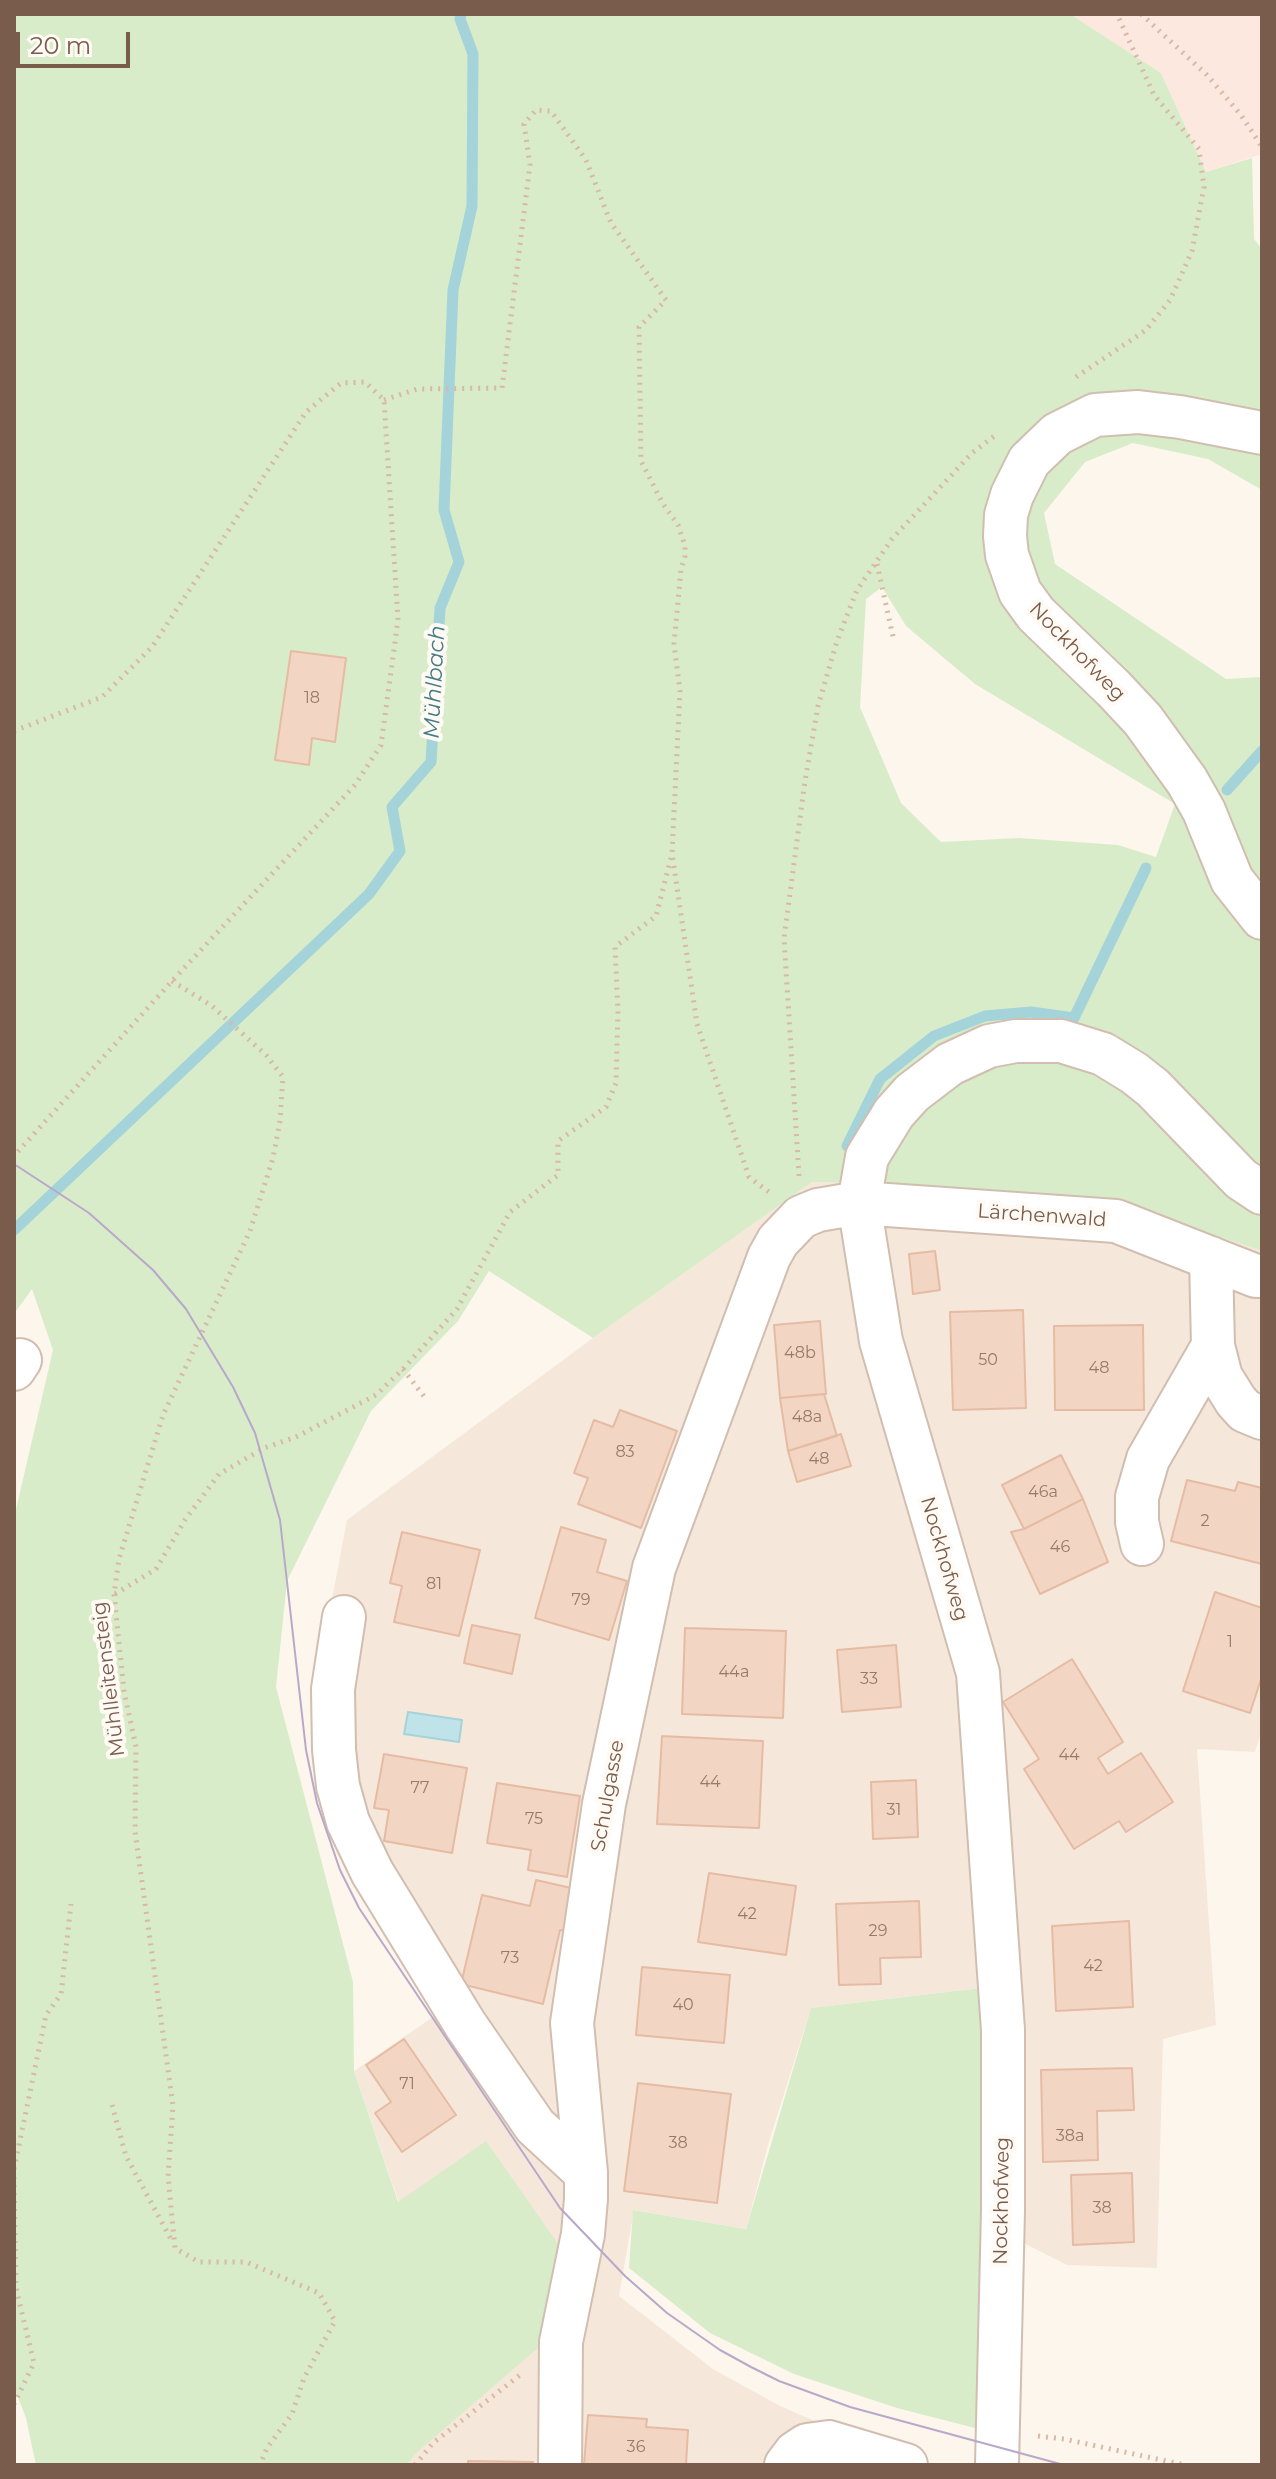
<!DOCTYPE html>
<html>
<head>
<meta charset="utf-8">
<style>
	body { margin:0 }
	#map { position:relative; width:1276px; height:2479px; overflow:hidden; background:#fdf6ec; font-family:Montserrat,sans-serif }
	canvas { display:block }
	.frame { position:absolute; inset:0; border:16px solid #7a5c4d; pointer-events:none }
	.scale { position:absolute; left:16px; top:32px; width:114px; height:36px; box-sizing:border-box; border:4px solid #7a5c4d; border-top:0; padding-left:10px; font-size:24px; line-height:28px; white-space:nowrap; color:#7a5c4d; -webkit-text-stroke:6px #fffaf3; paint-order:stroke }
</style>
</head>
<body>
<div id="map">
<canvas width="1276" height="2479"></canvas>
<div class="frame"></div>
<div class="scale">20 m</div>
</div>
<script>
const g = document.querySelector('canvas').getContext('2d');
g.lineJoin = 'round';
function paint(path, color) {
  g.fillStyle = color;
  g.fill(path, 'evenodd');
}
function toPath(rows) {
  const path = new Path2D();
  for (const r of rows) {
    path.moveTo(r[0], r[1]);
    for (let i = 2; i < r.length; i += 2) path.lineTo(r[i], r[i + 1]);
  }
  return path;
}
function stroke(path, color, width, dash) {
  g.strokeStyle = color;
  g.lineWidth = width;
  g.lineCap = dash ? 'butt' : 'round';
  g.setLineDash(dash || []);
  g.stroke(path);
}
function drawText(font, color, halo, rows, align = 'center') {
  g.font = font + ' Montserrat,sans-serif';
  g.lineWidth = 8;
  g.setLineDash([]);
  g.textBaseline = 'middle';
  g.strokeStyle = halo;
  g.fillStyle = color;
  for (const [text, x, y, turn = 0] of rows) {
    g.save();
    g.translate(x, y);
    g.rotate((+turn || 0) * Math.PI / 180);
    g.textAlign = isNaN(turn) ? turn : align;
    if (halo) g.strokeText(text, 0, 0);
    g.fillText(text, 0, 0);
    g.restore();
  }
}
paint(toPath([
	[812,1182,886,1182,1127,1206,1262,1251,1262,1729,1255,1752,1197,1749,1216,2025,1163,2039,1157,2268,1067,2265,984,2223,980,1988,811,2008,768,2145,746,2229,634,2210,619,2296,713,2369,780,2406,859,2440,932,2465,407,2465,415,2454,399,2203,354,2071,446,2008,332,1806,311,1710,347,1520,593,1338]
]), '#f5e8da');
paint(toPath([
	[1070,14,1262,14,1262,154,1206,172,1161,73]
]), '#fde8e0');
paint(toPath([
	[14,14,1070,14,1161,73,1206,172,1252,158,1254,239,1262,249,1262,490,1208,459,1133,443,1085,462,1044,513,1055,564,1226,679,1262,677,1262,1251,1127,1206,886,1182,812,1182,593,1338,489,1271,458,1321,371,1411,287,1581,276,1687,353,1982,354,2071,398,2202,486,2141,563,2251,547,2340,415,2454,407,2465,36,2465,26,2418,14,2387,14,1518,53,1350,32,1289,14,1314],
	[882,587,906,626,975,684,1175,804,1156,857,1118,845,1019,838,941,842,901,803,860,707,866,599],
	[981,1988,983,2166,979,2429,897,2408,794,2374,710,2333,629,2268,633,2210,746,2229,811,2008]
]), '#d8ecc9');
const water = toPath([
	[408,1712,462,1720,459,1742,404,1734,408,1712]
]);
paint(water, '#bfe3e8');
stroke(water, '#a5d3da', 2);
stroke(toPath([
	[1227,790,1262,751],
	[847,1146,880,1079,934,1036,985,1016,1031,1012,1074,1018,1146,868],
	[14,1230,369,894,400,851,392,807,431,762,440,608,459,562,444,510,453,290,472,206,473,54,460,19,461,14]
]), '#a5d3da', 11);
const building = toPath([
	[291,651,346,658,335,742,312,738,309,765,275,760,291,651],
	[935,1251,940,1290,913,1294,909,1254,935,1251],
	[1023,1310,1026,1408,953,1410,950,1312,1023,1310],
	[820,1321,826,1394,780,1398,774,1325,820,1321],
	[1143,1325,1144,1410,1055,1410,1054,1326,1143,1325],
	[824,1394,837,1436,788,1451,780,1398,824,1394],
	[620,1410,677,1431,641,1528,578,1504,588,1478,574,1473,594,1420,613,1427,620,1410],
	[841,1434,851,1466,797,1482,788,1451,841,1434],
	[1061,1455,1083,1499,1024,1529,1002,1485,1061,1455],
	[1187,1480,1235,1491,1238,1482,1262,1488,1262,1564,1171,1541,1187,1480],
	[1083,1499,1108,1562,1040,1594,1011,1532,1024,1529,1083,1499],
	[561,1527,606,1540,597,1572,627,1581,609,1640,535,1618,561,1527],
	[402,1532,480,1550,459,1636,394,1622,402,1586,390,1583,402,1532],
	[1215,1592,1262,1608,1262,1676,1250,1713,1183,1691,1215,1592],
	[472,1625,520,1635,512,1674,464,1663,472,1625],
	[685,1628,786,1631,783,1718,682,1714,685,1628],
	[896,1645,901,1707,842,1712,837,1650,896,1645],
	[1072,1659,1123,1742,1098,1758,1108,1774,1141,1753,1173,1802,1126,1832,1119,1821,1074,1849,1024,1769,1039,1759,1003,1702,1072,1659],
	[662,1736,763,1741,759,1828,657,1824,662,1736],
	[384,1754,467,1768,452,1853,384,1841,389,1810,374,1808,384,1754],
	[916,1780,918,1837,873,1839,871,1782,916,1780],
	[497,1783,580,1796,567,1877,528,1870,531,1850,487,1843,497,1783],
	[709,1873,796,1886,786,1955,698,1942,709,1873],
	[536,1880,580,1890,570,1932,560,1930,543,2004,461,1984,482,1895,530,1906,536,1880],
	[919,1901,921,1957,880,1958,881,1984,839,1985,836,1904,919,1901],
	[1129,1921,1133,2007,1056,2011,1052,1926,1129,1921],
	[642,1967,730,1975,724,2043,636,2035,642,1967],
	[404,2039,456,2115,402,2152,375,2113,391,2102,366,2065,404,2039],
	[1132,2068,1134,2110,1097,2111,1098,2160,1043,2162,1041,2070,1132,2068],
	[638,2083,731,2094,717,2203,624,2191,638,2083],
	[1132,2173,1134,2242,1073,2245,1071,2175,1132,2173],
	[588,2415,647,2419,646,2427,688,2430,686,2465,584,2465,588,2415],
	[468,2461,533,2462,533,2465,468,2465,468,2461]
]);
paint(building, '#f3d5c3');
stroke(building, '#e6bba3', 2);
const minor = toPath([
	[1262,433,1180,417,1138,412,1095,415,1057,434,1029,461,1012,495,1006,515,1005,536,1007,555,1020,592,1036,614,1114,689,1143,720,1187,781,1204,811,1232,880,1262,918],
	[1211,1258,1213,1346,1221,1377,1236,1401,1245,1411,1262,1418],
	[14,1369,20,1360],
	[1142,1544,1137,1522,1137,1497,1148,1459,1213,1346],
	[344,1617,333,1689,334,1750,338,1786,348,1822,372,1872,465,2024,535,2126,586,2173],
	[560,2465,561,2342,583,2234,586,2199,586,2173,572,2023,604,1804,654,1568,769,1257,778,1241,801,1217,818,1210,859,1203,1116,1221,1256,1276,1262,1276],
	[786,2465,795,2453,807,2445,829,2442,906,2465],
	[997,2465,1003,2210,1003,2030,978,1673,881,1341,859,1203,867,1157,894,1113,912,1093,950,1064,989,1046,1016,1041,1061,1041,1103,1054,1134,1073,1153,1088,1241,1179,1262,1193]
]);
stroke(minor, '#d1beb0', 46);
stroke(toPath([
	[1141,14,1207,75,1241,115,1262,147],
	[1076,377,1146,330,1170,300,1192,251,1204,187,1199,149,1154,95,1117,14],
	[384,400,417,389,502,388,530,165,524,124,536,110,551,111,586,160,611,223,666,300,639,327,641,461,663,504,678,525,685,546,685,556,681,569,674,644,680,691,672,853,697,1024,749,1177,769,1192],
	[877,564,894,641],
	[14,731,102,697,152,647,306,412,341,383,365,382,384,400,398,620,381,745,355,785,172,981,14,1156],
	[172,981,212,1006,267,1056,283,1077,280,1121,273,1158,250,1231,163,1415,119,1559,114,1594,124,1691,136,1747,135,1831,173,2106,168,2176,175,2248,199,2262,246,2262,319,2293,335,2321,304,2378,292,2414,267,2448,260,2465],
	[799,1176,784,938,805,781,818,706,837,641,857,590,892,539,972,453,997,434],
	[403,1369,426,1399],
	[115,1594,156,1569,185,1520,219,1474,264,1448,296,1437,376,1395,403,1369,457,1309,510,1212,558,1175,558,1141,606,1107,616,1083,618,1011,615,947,656,916,671,858],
	[112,2105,126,2156,173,2243],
	[14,2169,46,2015,61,1994,71,1904],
	[14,2177,16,2288,34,2363,14,2404],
	[1038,2436,1064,2439,1185,2465],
	[415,2465,433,2443,520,2375]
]), '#d9b8a5', 5, [2, 6]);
stroke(minor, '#fff', 42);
stroke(toPath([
	[14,1164,89,1213,153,1270,186,1309,233,1387,255,1433,280,1520,306,1750,317,1803,340,1870,359,1908,560,2208,625,2276,667,2313,720,2350,751,2367,779,2381,850,2407,1064,2465]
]), '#b9a8c9', 2);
drawText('16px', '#987a6a', null, [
	["18",312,698],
	["48b",800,1353],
	["50",988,1360],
	["48",1099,1368],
	["48a",807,1417],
	["83",625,1452],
	["48",819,1459],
	["46a",1043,1492],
	["2",1205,1521],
	["46",1060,1547],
	["81",434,1584],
	["79",581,1600],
	["1",1230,1642],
	["44a",734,1672],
	["33",869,1679],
	["44",1069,1755],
	["44",710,1782],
	["77",420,1788],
	["31",894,1810],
	["75",534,1819],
	["42",747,1914],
	["29",878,1931],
	["73",510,1958],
	["42",1093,1966],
	["40",683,2005],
	["71",407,2084],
	["38a",1070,2136],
	["38",678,2143],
	["38",1102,2208],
	["36",636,2447]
]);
drawText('20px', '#7a5c4d', '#fffaf3', [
	["Nockhofweg",1077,652,46],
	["Lärchenwald",1042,1216,4],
	["Nockhofweg",944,1559,74],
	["Mühlleitensteig",109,1679,-97],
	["Schulgasse",608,1796,-80],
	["Nockhofweg",1002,2201,-89]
]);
drawText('italic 22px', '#437c86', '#fffaf3', [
	["Mühlbach",435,682,-87]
]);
</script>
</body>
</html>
